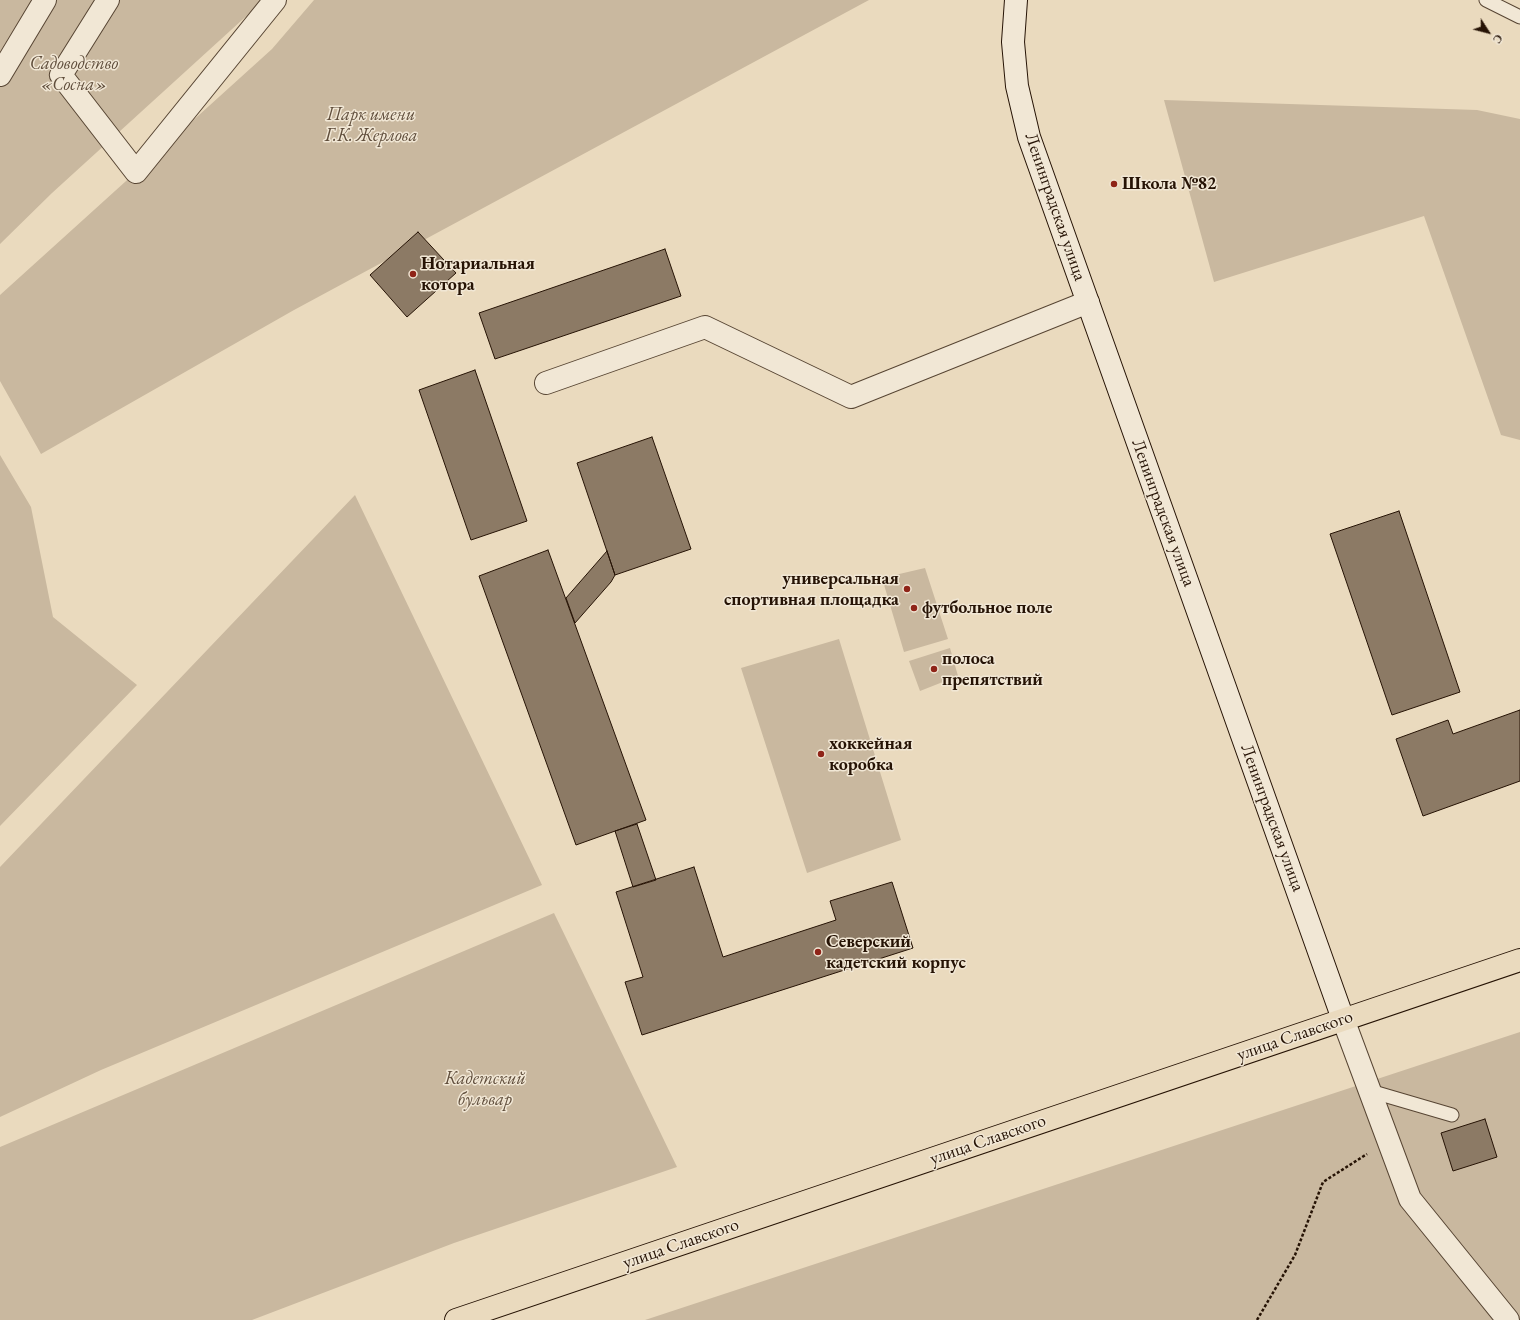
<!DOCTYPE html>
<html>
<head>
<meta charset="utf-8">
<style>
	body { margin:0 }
	#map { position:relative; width:1520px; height:1320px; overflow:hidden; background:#eadabe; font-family:"EB Garamond",serif }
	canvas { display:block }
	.north { position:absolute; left:1468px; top:12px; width:40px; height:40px; -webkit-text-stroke:3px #f1e7d5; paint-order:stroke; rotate:126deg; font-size:11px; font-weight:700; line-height:16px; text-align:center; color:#261305 }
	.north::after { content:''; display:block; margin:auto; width:14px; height:18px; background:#261305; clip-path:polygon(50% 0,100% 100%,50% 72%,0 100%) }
</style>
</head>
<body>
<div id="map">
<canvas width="1520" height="1320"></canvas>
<div class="north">С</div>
</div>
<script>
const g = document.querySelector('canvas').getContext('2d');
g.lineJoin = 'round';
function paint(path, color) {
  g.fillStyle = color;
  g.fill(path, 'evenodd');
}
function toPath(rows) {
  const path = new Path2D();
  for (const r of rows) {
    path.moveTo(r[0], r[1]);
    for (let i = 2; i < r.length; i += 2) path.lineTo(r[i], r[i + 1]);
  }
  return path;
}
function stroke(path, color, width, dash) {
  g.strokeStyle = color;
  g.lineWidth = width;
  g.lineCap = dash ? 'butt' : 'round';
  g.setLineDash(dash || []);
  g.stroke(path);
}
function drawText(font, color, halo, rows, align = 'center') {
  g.font = font + ' "EB Garamond",serif';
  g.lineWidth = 3;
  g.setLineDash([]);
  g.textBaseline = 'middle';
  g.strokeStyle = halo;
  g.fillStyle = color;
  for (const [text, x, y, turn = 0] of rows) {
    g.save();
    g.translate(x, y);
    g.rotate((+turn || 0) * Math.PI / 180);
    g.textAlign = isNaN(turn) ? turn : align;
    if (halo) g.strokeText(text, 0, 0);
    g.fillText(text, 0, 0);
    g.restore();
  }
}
paint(toPath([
	[0,0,264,0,52,193,0,244],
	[314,0,869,0,294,310,41,454,0,381,0,295,272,49],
	[1164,100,1477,110,1520,119,1520,440,1501,435,1424,216,1214,282],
	[0,455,31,507,53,617,137,685,0,826],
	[355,495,542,885,101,1070,0,1117,0,867],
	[925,568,948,639,904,652,882,578],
	[839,639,901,840,807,873,741,668],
	[950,648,958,676,920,691,909,661],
	[554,913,677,1167,454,1243,252,1320,0,1320,0,1147],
	[1520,1032,1520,1320,645,1320]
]), '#c9b89f');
const building = toPath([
	[418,232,456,273,407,317,370,275,418,232],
	[665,249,681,296,495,359,479,313,665,249],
	[475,370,527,521,471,540,419,390,475,370],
	[652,437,691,549,615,575,577,463,652,437],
	[1399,511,1460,692,1392,715,1330,534,1399,511],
	[548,550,646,820,576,845,479,576,548,550],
	[607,551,615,575,611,582,575,623,566,598,607,551],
	[1520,710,1520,781,1423,816,1396,739,1448,720,1453,734,1520,710],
	[637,824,656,880,633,887,615,831,637,824],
	[694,867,723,957,836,920,830,901,892,882,913,948,642,1035,625,982,643,977,616,892,694,867],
	[1485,1119,1497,1157,1453,1171,1441,1133,1485,1119]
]);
paint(building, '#8c7a65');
stroke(building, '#261305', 1);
const lane = toPath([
	[1486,0,1520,17],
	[1370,1091,1452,1115]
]);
const street = toPath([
	[108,0,61,75,136,172,275,0],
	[0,75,45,0],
	[546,383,705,327,851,397,1088,302],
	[1343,1019,1410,1199,1508,1320]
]);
const secondary = toPath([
	[1016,0,1013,42,1017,86,1029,137,1343,1019]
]);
const primary = toPath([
	[456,1320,1520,960]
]);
stroke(lane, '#574533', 15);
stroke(street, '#574533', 24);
stroke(secondary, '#261305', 24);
stroke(primary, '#261305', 24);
stroke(toPath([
	[1257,1320,1295,1255,1323,1182,1367,1154]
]), '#261305', 2.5, [3, 2]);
stroke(lane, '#f1e7d5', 13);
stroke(street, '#f1e7d5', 22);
stroke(secondary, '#f1e7d5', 22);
stroke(primary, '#eadabe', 22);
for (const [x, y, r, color] of [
	[1114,184,4,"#8f2418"],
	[413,274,4,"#8f2418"],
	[907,589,4,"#8f2418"],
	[914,608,4,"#8f2418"],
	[934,669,4,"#8f2418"],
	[821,754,4,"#8f2418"],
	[818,952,4,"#8f2418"]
]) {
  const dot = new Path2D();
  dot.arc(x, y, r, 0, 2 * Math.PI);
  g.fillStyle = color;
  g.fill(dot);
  stroke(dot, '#f1e7d5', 1.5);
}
drawText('italic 18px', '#5f4d3b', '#f1e7d5', [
	["Садоводство",74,64],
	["«Сосна»",74,85],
	["Парк имени",371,115],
	["Г.К. Жерлова",371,136],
	["Кадетский",485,1079],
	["бульвар",485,1100]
]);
drawText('bold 18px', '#261305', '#f1e7d5', [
	["Школа №82",1122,184],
	["Нотариальная",421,264],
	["котора",421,285],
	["универсальная",899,579,"right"],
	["спортивная площадка",899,600,"right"],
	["футбольное поле",922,608],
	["полоса",942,659],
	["препятствий",942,680],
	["хоккейная",829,744],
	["коробка",829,765],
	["Северский",826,942],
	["кадетский корпус",826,963]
], 'left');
drawText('18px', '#261305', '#f1e7d5', [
	["Ленинградская улица",1055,207,71],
	["Ленинградская улица",1163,513,70],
	["Ленинградская улица",1272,818,70],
	["улица Славского",1295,1036,-19],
	["улица Славского",988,1140,-19],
	["улица Славского",681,1244,-19]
]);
</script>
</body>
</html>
